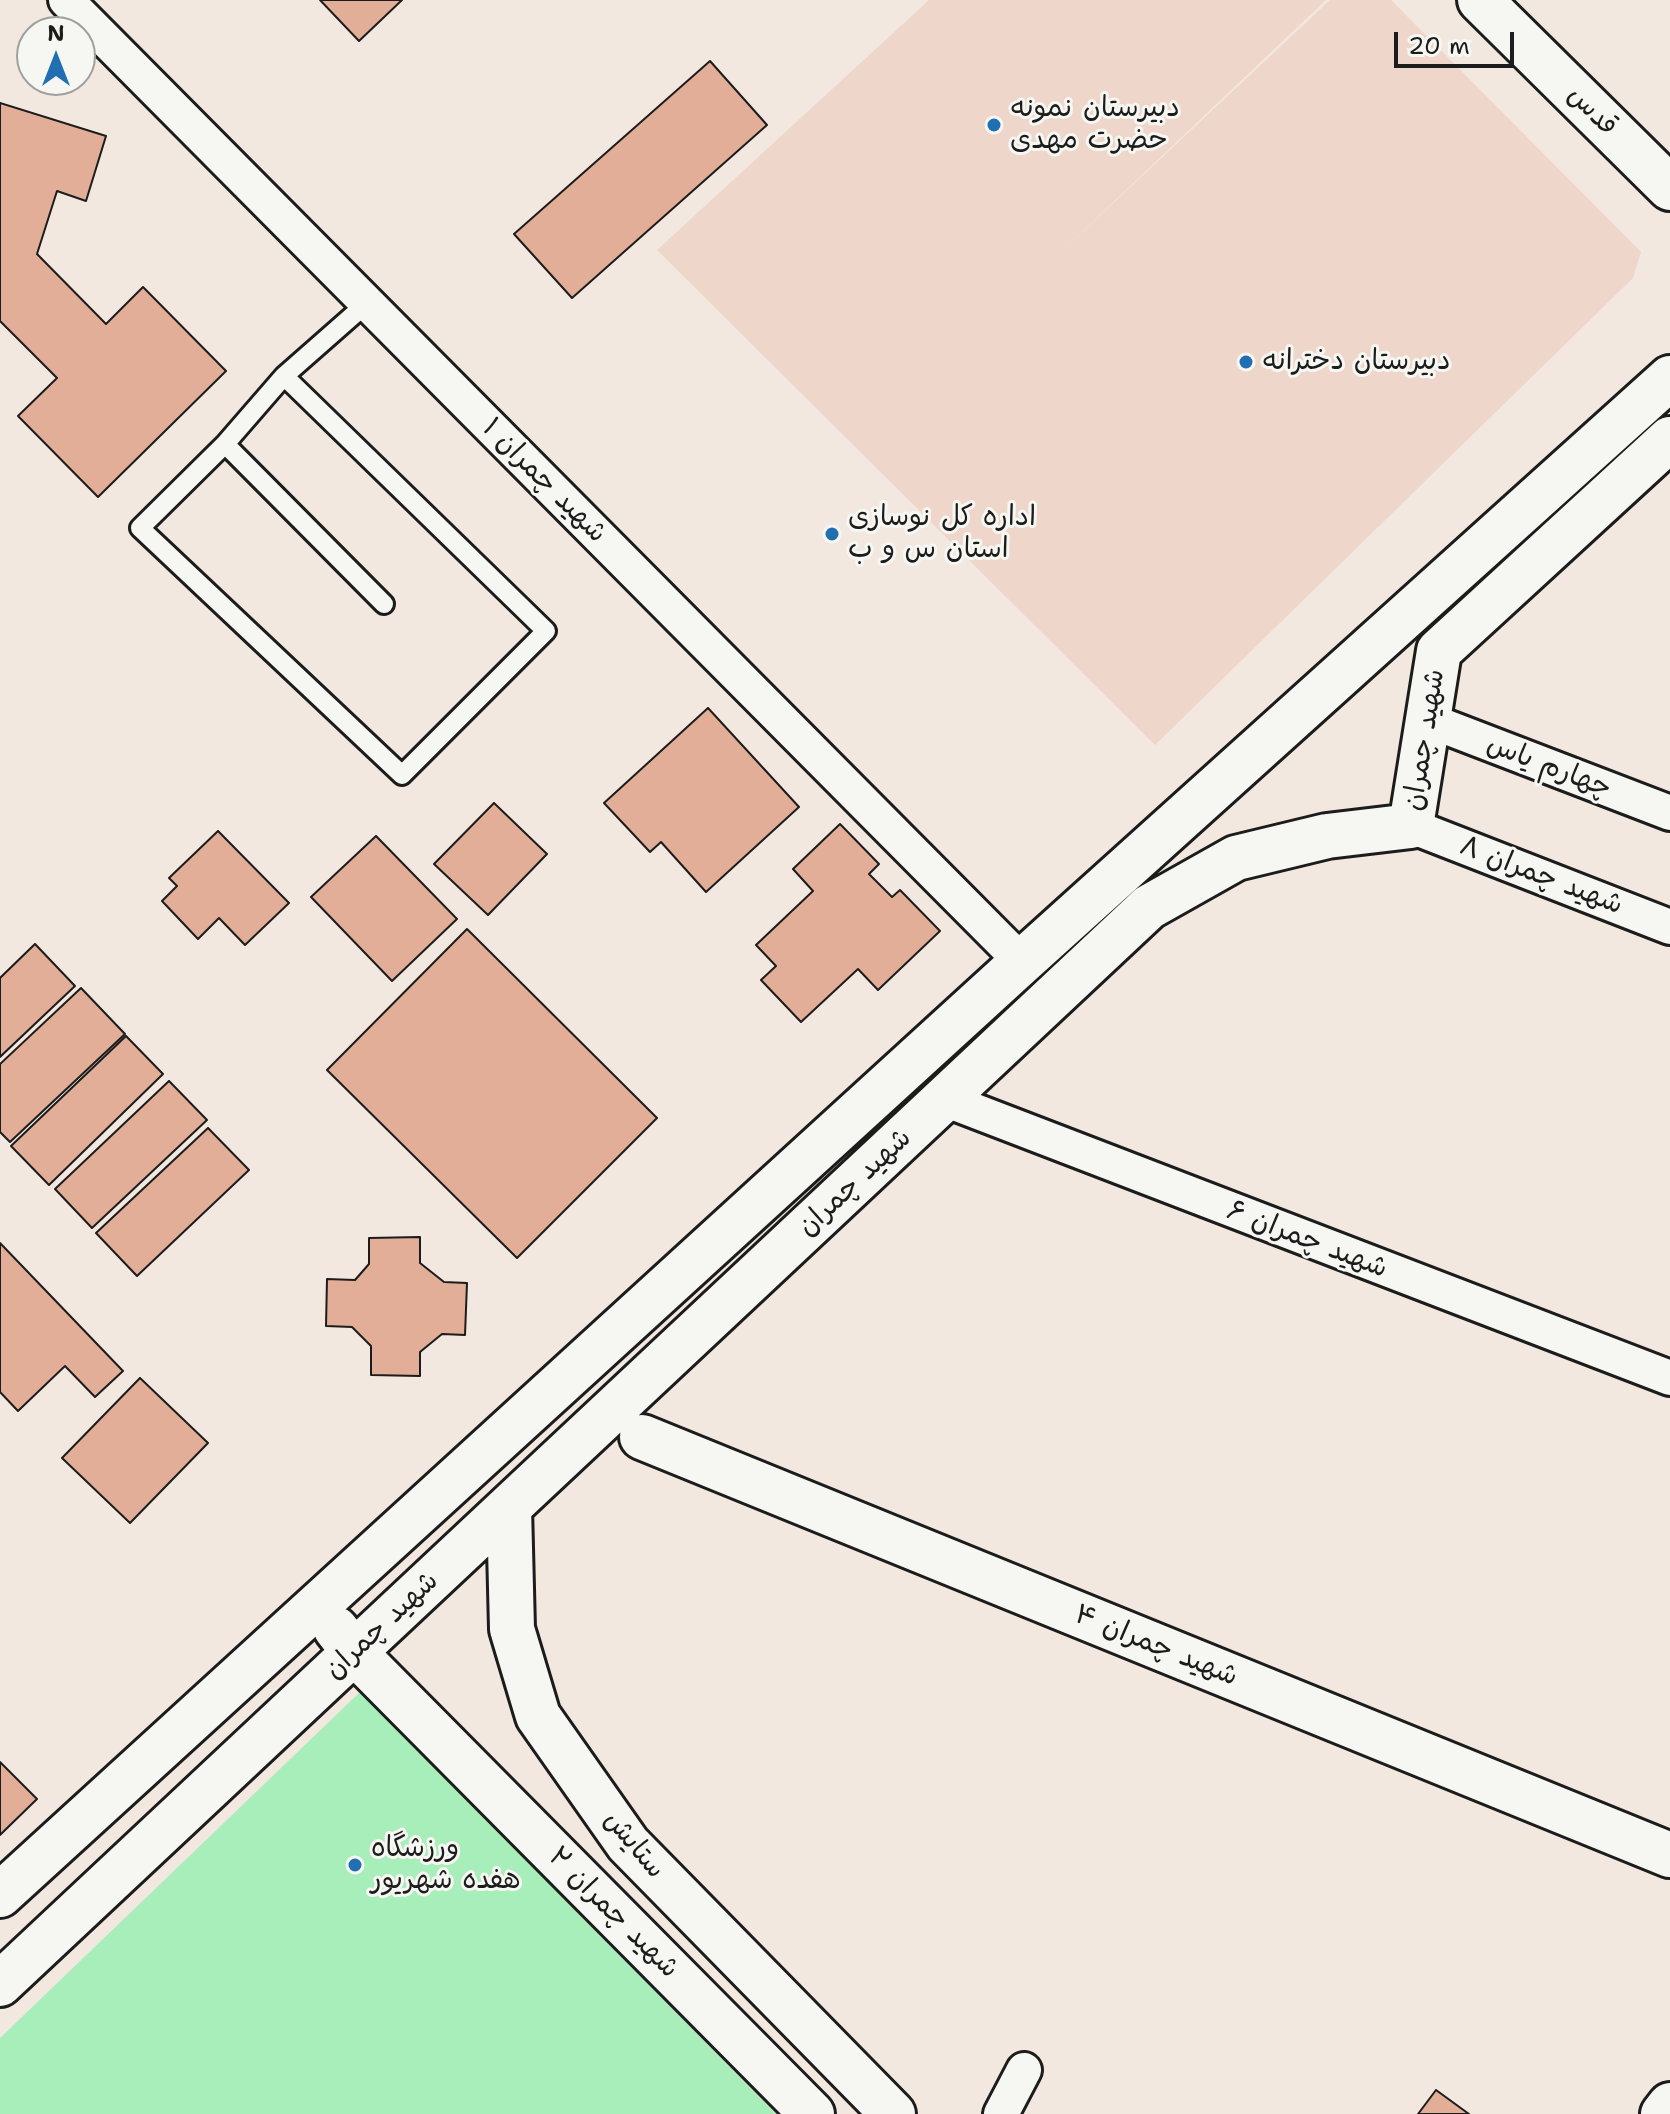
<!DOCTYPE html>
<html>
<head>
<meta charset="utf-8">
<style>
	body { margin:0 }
	#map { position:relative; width:1670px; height:2114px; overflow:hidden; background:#f2e8e0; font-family:"Shantell Sans",sans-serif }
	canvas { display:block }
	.north { position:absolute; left:16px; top:16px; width:80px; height:80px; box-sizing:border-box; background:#f6f6f2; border:2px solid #9f9f9c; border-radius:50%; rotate:0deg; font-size:22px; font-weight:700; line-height:32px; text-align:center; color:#1c1c1c }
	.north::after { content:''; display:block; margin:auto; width:28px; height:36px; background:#1f6fb2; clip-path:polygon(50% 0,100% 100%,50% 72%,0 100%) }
	.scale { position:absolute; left:1394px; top:32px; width:120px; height:36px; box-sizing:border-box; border:4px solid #1c1c1c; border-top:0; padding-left:10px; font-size:24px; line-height:28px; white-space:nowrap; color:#1c1c1c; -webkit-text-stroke:6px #f6f6f2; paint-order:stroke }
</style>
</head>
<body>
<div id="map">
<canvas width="1670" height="2114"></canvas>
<div class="north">N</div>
<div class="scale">20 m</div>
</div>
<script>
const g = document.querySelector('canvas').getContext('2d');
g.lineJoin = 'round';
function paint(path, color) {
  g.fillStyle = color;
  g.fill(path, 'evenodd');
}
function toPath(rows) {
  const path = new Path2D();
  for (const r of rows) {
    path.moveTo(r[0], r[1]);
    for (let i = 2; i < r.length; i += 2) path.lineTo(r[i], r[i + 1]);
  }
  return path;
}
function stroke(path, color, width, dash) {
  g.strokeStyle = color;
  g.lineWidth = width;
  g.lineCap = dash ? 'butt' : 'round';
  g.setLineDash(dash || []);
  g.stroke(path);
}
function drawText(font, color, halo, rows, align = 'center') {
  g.font = font + ' "Shantell Sans","Playpen Sans Arabic",sans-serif';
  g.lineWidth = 6;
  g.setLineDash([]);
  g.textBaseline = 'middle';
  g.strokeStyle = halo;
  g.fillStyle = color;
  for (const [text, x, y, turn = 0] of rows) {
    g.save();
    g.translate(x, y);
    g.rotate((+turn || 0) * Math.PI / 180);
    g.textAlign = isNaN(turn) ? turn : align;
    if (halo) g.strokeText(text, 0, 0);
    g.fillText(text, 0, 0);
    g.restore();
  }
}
paint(toPath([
	[929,0,1326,0,1062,251,1330,0,1391,0,1641,252,1633,278,1155,745,657,250]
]), '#eed7ca');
paint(toPath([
	[360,1692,776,2114,0,2114,0,2038]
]), '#a7eeba');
const building = toPath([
	[320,0,402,0,359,41,320,0],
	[710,61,767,125,572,298,514,234,710,61],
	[0,103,106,136,86,201,57,191,37,254,106,324,143,287,226,371,98,497,18,416,57,378,0,321,0,103],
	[708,708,799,807,706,892,661,842,650,852,604,803,708,708],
	[494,803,547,854,488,915,434,864,494,803],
	[840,824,879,864,869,874,892,897,900,890,940,931,878,990,858,969,801,1022,761,980,776,966,756,945,813,891,793,869,840,824],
	[218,831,289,903,245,945,219,918,198,939,162,901,177,886,169,878,218,831],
	[376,836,457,919,392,981,311,897,376,836],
	[467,929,657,1118,517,1258,327,1070,467,929],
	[35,944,75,986,0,1057,0,978,35,944],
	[81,988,125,1034,10,1142,0,1132,0,1064,81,988],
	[126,1036,163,1074,49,1185,11,1146,126,1036],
	[169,1081,207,1120,92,1228,55,1189,169,1081],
	[208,1128,249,1170,137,1276,96,1233,208,1128],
	[420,1237,420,1263,444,1282,467,1283,465,1335,442,1334,420,1352,420,1376,371,1375,371,1346,352,1327,326,1326,327,1279,355,1280,369,1264,369,1238,420,1237],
	[0,1243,123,1371,95,1397,65,1366,18,1411,0,1392,0,1243],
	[140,1378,208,1443,130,1523,62,1458,140,1378],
	[0,1762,37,1799,0,1835,0,1762],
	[1436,2090,1469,2114,1418,2114,1436,2090]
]);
paint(building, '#e3ae97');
stroke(building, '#1c1c1c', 2);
const lane = toPath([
	[284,376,546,631,402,775,140,528,225,444,284,376,367,303],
	[225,444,384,604]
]);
const street = toPath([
	[66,0,1022,962],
	[1428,720,1670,813],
	[1411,826,1670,927],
	[944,1099,1670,1378],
	[1001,2114,1024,2070]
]);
const secondary = toPath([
	[1480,0,1670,188],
	[642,1437,1670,1855],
	[509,1507,512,1629,538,1716,628,1844,893,2114],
	[336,1629,354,1652,812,2114],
	[0,1895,1022,962,1670,378],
	[0,1984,1149,907,1236,858,1327,836,1411,826,1439,651,1670,439],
	[1663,2114,1670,2105]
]);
stroke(lane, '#1c1c1c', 24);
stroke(street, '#1c1c1c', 40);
stroke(secondary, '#1c1c1c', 50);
stroke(lane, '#f6f6f2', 18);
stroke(street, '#f6f6f2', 34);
stroke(secondary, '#f6f6f2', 44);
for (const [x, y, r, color] of [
	[994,125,8,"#1f6fb2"],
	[1246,362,8,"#1f6fb2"],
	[832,534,8,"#1f6fb2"],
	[355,1865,8,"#1f6fb2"]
]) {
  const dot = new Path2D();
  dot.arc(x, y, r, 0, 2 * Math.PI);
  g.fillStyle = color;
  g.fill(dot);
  stroke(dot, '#f6f6f2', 3);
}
drawText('28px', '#1c1c1c', '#f6f6f2', [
	["دبیرستان نمونه",1010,109],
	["حضرت مهدی",1010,141],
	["دبیرستان دخترانه",1262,362],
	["اداره کل نوسازی",848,518],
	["استان س و ب",848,550],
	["ورزشگاه",371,1849],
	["هفده شهریور",371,1881]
], 'left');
drawText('28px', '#1c1c1c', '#f6f6f2', [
	["قدس",1592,111,45],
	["شهید چمران ۱",544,481,45],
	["شهید چمران",1425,740,-81],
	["چهارم یاس",1549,767,21],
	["شهید چمران ۸",1541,876,21],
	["شهید چمران",855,1183,-43],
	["شهید چمران ۶",1307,1240,21],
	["شهید چمران",382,1626,-43],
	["شهید چمران ۴",1156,1646,22],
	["ستایش",634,1845,50],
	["شهید چمران ۲",613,1913,45]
]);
</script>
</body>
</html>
